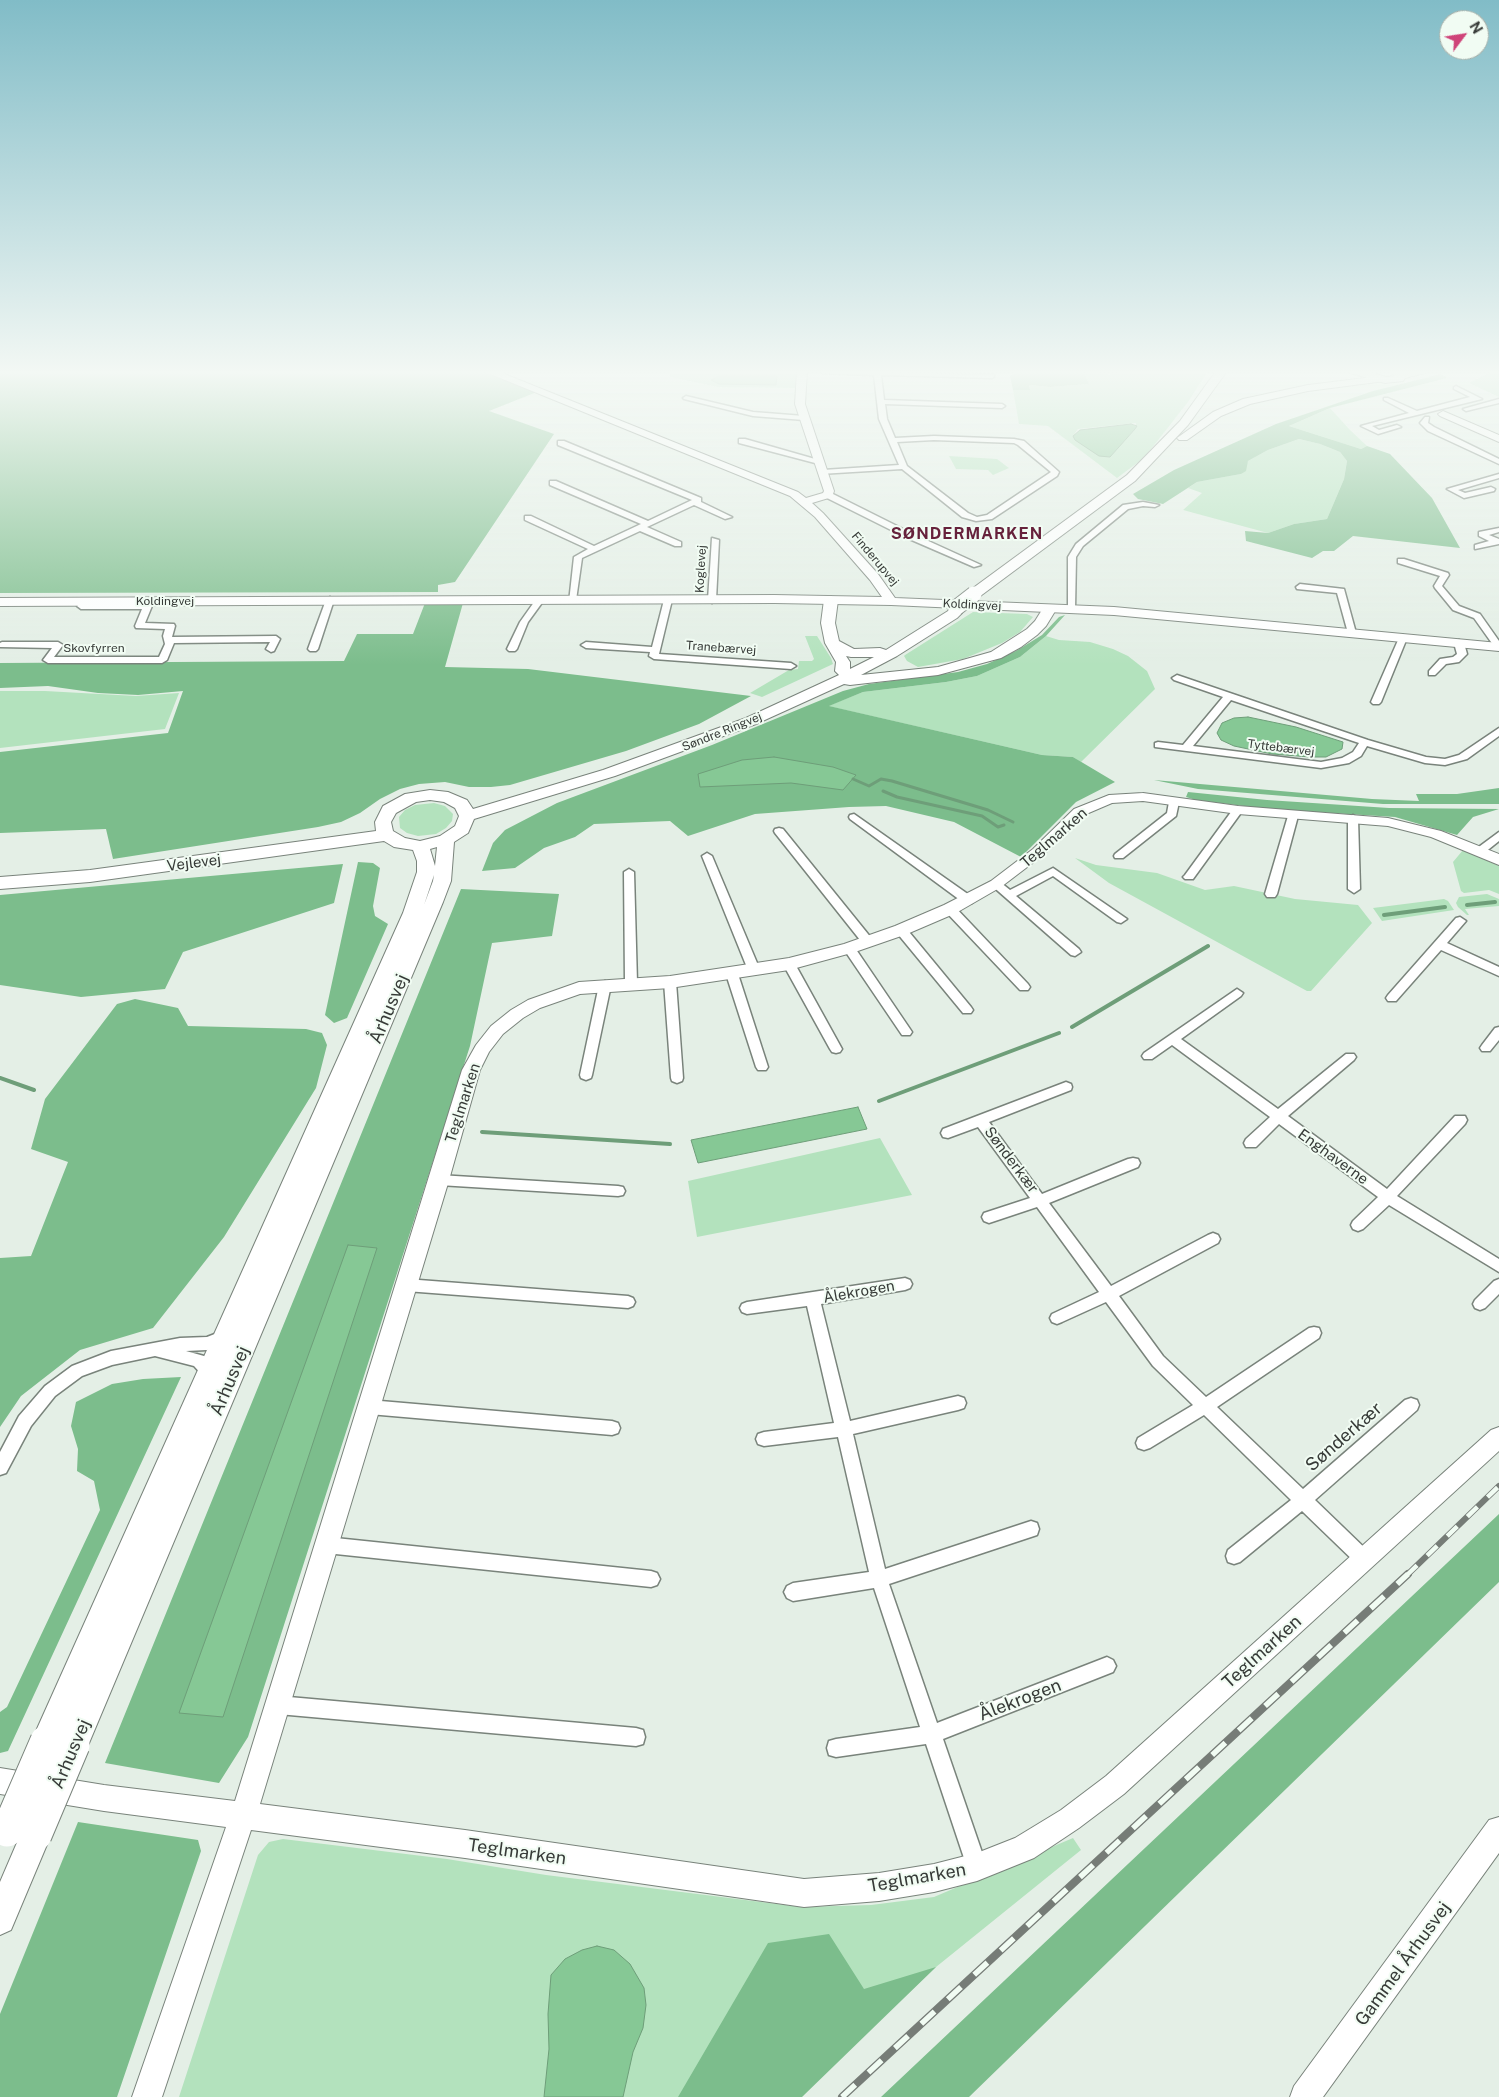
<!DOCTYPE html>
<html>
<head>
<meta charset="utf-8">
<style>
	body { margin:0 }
	#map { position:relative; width:1499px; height:2097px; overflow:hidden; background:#e4efe6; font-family:"Public Sans",sans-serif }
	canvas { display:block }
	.north { position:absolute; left:1439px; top:10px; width:50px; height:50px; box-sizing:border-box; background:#f1fcf3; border:1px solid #a7afa8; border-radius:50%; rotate:59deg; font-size:14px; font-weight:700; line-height:20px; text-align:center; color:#373b38 }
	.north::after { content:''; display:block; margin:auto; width:18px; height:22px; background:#cf4479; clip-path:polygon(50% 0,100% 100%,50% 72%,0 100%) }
</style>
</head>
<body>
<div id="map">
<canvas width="1499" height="2097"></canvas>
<div class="north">N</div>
</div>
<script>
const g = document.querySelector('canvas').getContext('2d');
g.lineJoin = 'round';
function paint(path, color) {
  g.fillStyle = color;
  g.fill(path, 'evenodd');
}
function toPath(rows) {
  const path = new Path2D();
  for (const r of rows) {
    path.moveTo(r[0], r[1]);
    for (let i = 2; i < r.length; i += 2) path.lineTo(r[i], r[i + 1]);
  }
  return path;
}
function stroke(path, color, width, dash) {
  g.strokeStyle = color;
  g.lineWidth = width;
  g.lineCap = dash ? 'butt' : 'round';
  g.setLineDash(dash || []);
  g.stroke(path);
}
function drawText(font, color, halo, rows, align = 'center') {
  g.font = font + ' "Public Sans",sans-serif';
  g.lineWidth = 4;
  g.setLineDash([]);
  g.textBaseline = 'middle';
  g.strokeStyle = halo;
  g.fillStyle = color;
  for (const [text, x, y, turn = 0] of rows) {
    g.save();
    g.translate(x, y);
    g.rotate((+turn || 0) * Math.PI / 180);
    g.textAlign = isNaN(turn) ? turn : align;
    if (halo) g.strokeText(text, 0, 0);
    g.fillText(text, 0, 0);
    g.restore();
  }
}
paint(toPath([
	[667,371,798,371,798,388,718,387,671,377],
	[1084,371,1096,371,1109,375,1122,371,1208,371,1188,402,1144,458,1117,478,1048,426,1019,424,1013,390,1030,390,1029,385,1050,387,1089,384],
	[1136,423,1135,429,1110,457,1073,436,1078,429],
	[1494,371,1499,371,1499,397,1469,383],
	[1330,408,1350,430,1367,446,1361,449,1289,426],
	[1299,439,1320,444,1340,452,1347,461,1344,479,1327,519,1294,524,1268,533,1183,510,1202,493,1188,488,1197,482,1241,474,1248,461,1268,450],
	[949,456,997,459,1009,468,993,475,988,470,956,469],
	[973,612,1027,614,1033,617,1020,632,1002,643,963,659,918,667,907,661,904,656,905,655],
	[805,636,817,636,831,658,833,664,762,697,750,693,789,670,798,669,799,661,812,661,814,659],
	[1046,636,1059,640,1090,642,1113,649,1128,656,1147,671,1155,689,1081,762,1073,757,1042,755,828,706,863,692,946,682,977,676,1020,657],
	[0,691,45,691,136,696,179,693,165,729,0,748],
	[434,803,445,806,453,814,452,821,446,828,436,834,418,836,407,833,400,828,399,817,405,810,415,805],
	[1463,850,1499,866,1499,894,1489,890,1464,893,1461,891,1453,862],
	[1075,858,1096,865,1157,873,1205,890,1234,886,1295,899,1358,905,1372,923,1311,991,1307,991,1109,883],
	[1487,894,1499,899,1499,906,1465,909,1469,915,1467,915,1458,907,1456,903,1459,897],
	[1444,899,1448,901,1454,910,1382,921,1373,908],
	[880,1138,912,1195,697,1237,688,1181],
	[1073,1838,1081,1850,936,1967,799,2097,179,2097,258,1855,269,1842,283,1839,447,1859,546,1875,801,1907,871,1905,934,1897]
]), '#b3e2bd');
paint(toPath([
	[0,371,485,371,537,392,489,411,554,434,455,582,438,585,438,592,0,593],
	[1018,371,1084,371,1089,384,1050,387,1029,385,1030,390,1013,390,1010,376],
	[1441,374,1447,378,1330,408,1289,426,1361,449,1367,446,1390,454,1432,498,1460,548,1353,536,1334,551,1323,551,1312,558,1246,541,1245,531,1268,533,1294,524,1327,519,1344,479,1347,461,1340,452,1320,444,1299,439,1268,450,1248,461,1246,471,1241,474,1197,482,1163,504,1138,499,1133,494,1174,470,1276,424,1373,391],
	[425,603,463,603,445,667,528,669,751,696,699,724,626,751,510,785,491,787,469,787,445,782,419,784,400,789,380,799,360,813,341,822,318,827,113,859,106,829,0,833,0,752,168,733,183,691,138,695,98,693,48,686,0,688,0,663,344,661,357,634,413,634],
	[1065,615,1046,636,1020,657,977,676,946,682,863,692,829,706,1042,755,1073,757,1115,782,1076,802,1021,857,954,822,886,806,849,807,755,814,688,836,670,821,594,824,575,837,544,848,515,868,482,871,493,843,505,830,557,803,712,745,843,691,869,684,958,672,987,664,1016,651,1042,635,1059,617],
	[1154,780,1372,799,1419,801,1416,794,1457,794,1499,788,1499,804,1383,804,1198,789],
	[1188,792,1267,800,1389,808,1499,809,1473,817,1457,835,1395,817,1268,809,1196,800,1186,797],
	[358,862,373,863,380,868,373,906,375,916,388,924,347,1018,334,1023,325,1015],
	[343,864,334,903,183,952,165,989,81,997,0,985,0,895],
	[461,889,559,894,552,936,492,943,470,1046,248,1737,219,1783,105,1763],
	[135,999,178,1008,188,1026,306,1029,322,1033,327,1045,316,1088,224,1237,153,1328,80,1350,21,1396,0,1427,0,1258,31,1256,68,1162,31,1149,45,1099,117,1004],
	[181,1377,8,1751,0,1753,0,1712,7,1707,100,1510,94,1481,77,1471,78,1449,71,1426,76,1402,112,1384,143,1379],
	[1499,1514,1499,1582,969,2097,881,2097],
	[78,1822,198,1840,201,1851,117,2097,0,2097,0,2014],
	[829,1934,864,1989,936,1967,802,2097,678,2097,768,1943]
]), '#7cbd8c');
const water = toPath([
	[719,376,777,376,776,385,719,384,711,380,719,376],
	[1131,424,1137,426,1135,429,1110,457,1099,456,1075,440,1073,436,1080,430,1131,424],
	[1248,717,1296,727,1343,742,1342,749,1326,757,1310,757,1272,754,1234,746,1221,740,1217,733,1222,723,1234,718,1248,717],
	[774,757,833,767,856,775,843,790,791,783,700,787,698,774,742,760,774,757],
	[858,1107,867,1129,698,1163,691,1140,858,1107],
	[348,1245,377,1248,223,1717,179,1713,348,1245],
	[597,1946,614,1950,630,1964,644,1988,646,2005,643,2028,633,2052,623,2097,544,2097,549,2049,548,2014,551,1975,565,1959,582,1950,597,1946]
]);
paint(water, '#86c895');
stroke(water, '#6e9e79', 1);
stroke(toPath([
	[853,779,869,786,881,779,892,781,988,810,1013,822],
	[883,791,897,797,982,816,998,827,1004,825]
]), '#6e9e79', 3);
stroke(toPath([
	[1467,905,1495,902],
	[1384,915,1445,907],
	[1072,1027,1208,946],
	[0,1078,34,1090],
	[879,1101,1059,1033],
	[482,1132,670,1144]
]), '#6e9e79', 4);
const street = toPath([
	[820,371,994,375,994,377,992,378,881,375,884,400,1002,404,1005,406,1002,408,885,404,887,419,895,438,934,436,1014,439,1024,441,1059,472,1057,476,992,519,976,521,962,517,902,469,820,474,819,472,823,470,899,465,879,419,874,375,823,373,820,371],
	[934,440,1014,443,1018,445,1051,472,987,515,977,517,968,513,907,466,897,442,934,440],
	[1456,386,1482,399,1372,426,1379,430,1397,425,1401,427,1378,434,1361,426,1409,413,1384,400,1384,398,1388,398,1417,411,1470,397,1454,389,1454,387,1456,386],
	[686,396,753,412,804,416,808,418,804,420,753,416,684,399,683,398,686,396],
	[1499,399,1499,403,1466,411,1463,409,1499,399],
	[1425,417,1429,417,1428,423,1434,427,1499,459,1499,464,1428,431,1420,423,1425,417],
	[739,439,745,439,822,461,815,463,739,443,739,439],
	[558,441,564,441,701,498,701,502,732,517,725,519,694,505,647,527,681,542,681,546,675,546,640,531,582,558,576,600,569,602,574,557,588,549,525,520,525,516,531,516,594,546,641,524,550,485,550,481,556,481,648,521,692,500,558,445,558,441],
	[1499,474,1499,478,1458,490,1465,493,1491,487,1495,489,1494,491,1464,498,1447,489,1499,474],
	[825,493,831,493,913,534,981,565,974,567,907,538,825,497,825,493],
	[1143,502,1159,505,1155,507,1143,506,1128,509,1083,546,1076,557,1075,609,1068,611,1068,557,1076,544,1123,505,1143,502],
	[1499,528,1499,532,1489,535,1499,539,1499,544,1475,549,1475,545,1489,541,1479,536,1479,532,1499,528],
	[712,538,719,540,716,600,712,603,708,600,712,538],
	[1398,559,1404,559,1448,573,1449,575,1442,586,1459,606,1480,614,1499,641,1499,650,1496,649,1474,618,1453,610,1435,588,1434,586,1440,576,1398,563,1398,559],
	[1300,584,1344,589,1356,633,1355,635,1349,635,1348,633,1337,593,1297,589,1296,587,1300,584],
	[330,597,334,600,318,649,316,651,310,651,308,649,326,600,330,597],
	[540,597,544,600,528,622,517,649,515,651,509,651,507,649,520,622,537,598,540,597],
	[668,597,672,600,659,654,791,663,796,666,791,669,654,659,649,656,650,652,586,648,581,645,586,642,652,647,664,600,668,597],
	[150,598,154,601,145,623,174,624,175,626,172,637,276,636,280,639,274,651,271,652,266,649,270,642,174,643,167,660,162,663,48,663,43,660,52,648,0,647,0,643,2,642,58,642,63,645,54,657,159,657,165,644,163,636,165,629,136,628,135,626,142,609,81,609,77,606,81,603,145,603,147,599,150,598],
	[1403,635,1407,638,1381,702,1379,704,1373,704,1371,702,1399,638,1403,635],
	[1459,640,1464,643,1467,654,1459,662,1446,664,1435,675,1429,675,1429,671,1440,659,1453,657,1457,654,1454,643,1459,640],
	[1177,675,1368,740,1426,757,1445,759,1459,755,1499,728,1499,736,1467,759,1445,765,1425,763,1367,746,1361,756,1349,763,1321,768,1155,747,1155,743,1158,742,1183,745,1223,697,1174,680,1172,678,1177,675],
	[1231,700,1359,743,1353,752,1342,758,1321,762,1193,746,1231,700],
	[1174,799,1179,802,1176,816,1123,858,1115,858,1114,856,1115,854,1167,813,1169,802,1174,799],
	[1238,807,1243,810,1193,879,1185,879,1183,877,1185,875,1234,808,1238,807],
	[1293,813,1298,816,1277,894,1275,897,1267,897,1265,894,1288,816,1293,813],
	[854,814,972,897,974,900,972,903,964,903,850,819,849,817,850,815,854,814],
	[1353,815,1358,818,1360,889,1354,893,1348,889,1348,818,1353,815],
	[779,828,783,829,872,939,874,942,872,945,864,945,775,833,774,831,775,829,779,828],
	[1499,832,1499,841,1484,853,1476,853,1475,851,1476,849,1499,832],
	[707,853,712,856,760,970,758,973,754,974,748,970,702,856,707,853],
	[1053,868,1127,919,1121,923,1117,922,1053,876,1016,896,1079,949,1081,952,1075,956,1071,955,990,884,992,882,1000,882,1010,890,1053,868],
	[629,869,634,872,637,983,631,987,625,983,624,872,629,869],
	[950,905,954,906,1028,984,1030,987,1028,990,1020,990,946,912,944,909,950,905],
	[1460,917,1466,921,1447,943,1499,967,1499,976,1441,950,1396,1001,1388,1001,1386,998,1388,995,1456,918,1460,917],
	[901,926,905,927,971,1007,973,1010,971,1013,963,1013,897,933,895,930,901,926],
	[849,944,853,945,910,1029,912,1032,910,1035,902,1035,843,948,849,944],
	[789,960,795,964,842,1049,840,1052,836,1053,832,1052,830,1049,783,964,789,960],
	[732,970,738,974,768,1067,766,1070,758,1070,756,1067,726,974,732,970],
	[670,978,676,982,683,1078,682,1081,677,1083,672,1081,671,1078,664,982,670,978],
	[605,981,611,985,592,1075,591,1078,586,1080,581,1078,580,1075,599,985,605,981],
	[1237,989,1243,993,1241,996,1181,1039,1278,1109,1346,1054,1354,1054,1356,1057,1354,1060,1288,1116,1387,1189,1455,1116,1465,1116,1467,1120,1465,1124,1397,1196,1499,1259,1499,1272,1389,1205,1363,1229,1358,1231,1353,1229,1351,1225,1353,1221,1378,1197,1279,1124,1256,1147,1246,1147,1244,1143,1246,1139,1270,1117,1172,1045,1152,1059,1144,1059,1142,1056,1144,1053,1237,989],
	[1499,1027,1499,1040,1490,1051,1482,1051,1480,1048,1482,1045,1495,1028,1499,1027],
	[1066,1082,1071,1084,1072,1087,1071,1090,989,1122,1042,1194,1128,1159,1133,1158,1138,1159,1140,1163,1138,1167,1049,1203,1111,1286,1208,1235,1213,1233,1218,1235,1220,1239,1218,1243,1119,1296,1163,1356,1206,1397,1309,1328,1314,1327,1319,1328,1321,1333,1319,1338,1217,1407,1303,1489,1405,1400,1411,1398,1417,1400,1419,1405,1417,1410,1315,1500,1371,1554,1373,1560,1371,1566,1365,1568,1359,1566,1302,1511,1240,1562,1234,1564,1228,1562,1226,1556,1228,1550,1291,1500,1204,1415,1150,1448,1144,1450,1138,1448,1136,1443,1138,1438,1193,1405,1153,1366,1106,1302,1062,1322,1057,1324,1052,1322,1050,1318,1052,1314,1099,1292,1037,1207,989,1223,984,1221,982,1217,984,1213,1030,1198,978,1127,948,1138,943,1137,941,1133,943,1129,1066,1082],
	[439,1175,618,1186,623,1187,625,1191,623,1195,618,1196,439,1185,434,1184,432,1180,434,1176,439,1175],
	[905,1278,910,1280,912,1284,910,1288,905,1290,821,1304,850,1421,958,1396,964,1398,966,1403,964,1408,958,1410,853,1434,885,1569,1031,1521,1037,1523,1039,1529,1037,1535,1031,1537,889,1584,937,1723,1107,1657,1113,1660,1116,1666,1113,1672,943,1739,987,1867,984,1874,977,1877,970,1874,967,1867,926,1744,836,1757,829,1755,827,1748,829,1741,836,1739,920,1727,874,1588,793,1601,787,1598,784,1592,787,1586,793,1583,869,1572,838,1437,764,1446,758,1444,756,1439,758,1434,764,1432,834,1423,807,1306,747,1314,742,1312,740,1308,742,1304,747,1302,905,1278],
	[406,1279,628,1296,633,1298,635,1302,633,1306,628,1308,406,1291,401,1289,399,1285,401,1281,406,1279],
	[1499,1279,1499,1294,1485,1308,1480,1310,1475,1308,1473,1304,1475,1300,1494,1281,1499,1279],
	[225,1330,230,1331,232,1336,230,1341,207,1350,186,1351,204,1356,214,1367,217,1372,214,1377,209,1379,204,1377,194,1366,155,1356,112,1365,82,1376,55,1396,31,1426,6,1473,0,1475,0,1452,19,1416,45,1386,72,1366,111,1351,180,1338,207,1337,225,1330],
	[369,1400,612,1421,618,1423,620,1428,618,1433,612,1435,369,1414,363,1412,361,1407,363,1402,369,1400],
	[326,1537,651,1571,657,1573,660,1579,657,1585,651,1587,326,1553,320,1551,318,1545,320,1539,326,1537],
	[278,1696,636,1728,643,1730,645,1737,643,1744,636,1746,278,1714,272,1711,269,1705,272,1699,278,1696]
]);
const secondary = toPath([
	[483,371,497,371,798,492,806,498,823,493,824,491,795,404,797,371,807,371,805,404,834,491,832,497,812,503,823,513,878,574,895,598,1114,607,1499,643,1499,651,1114,615,891,605,774,603,0,606,0,598,774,595,882,597,870,580,815,517,790,496,483,371],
	[1344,371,1365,371,1386,377,1395,376,1389,371,1432,371,1405,378,1403,381,1385,383,1344,371],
	[1443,411,1499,435,1499,442,1440,416,1438,414,1443,411],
	[1143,793,1238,806,1388,818,1441,831,1499,854,1499,865,1431,837,1388,826,1238,814,1143,801,1112,803,1084,815,1043,855,1001,887,956,913,907,934,855,952,789,970,670,988,580,994,540,1008,523,1018,503,1034,489,1052,480,1070,449,1180,260,1804,465,1830,804,1879,879,1873,934,1864,977,1853,1015,1838,1061,1810,1106,1776,1491,1430,1499,1427,1499,1451,1124,1794,1079,1828,1034,1858,977,1881,934,1892,879,1901,804,1907,465,1858,251,1830,162,2097,132,2097,226,1827,104,1811,0,1794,0,1768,104,1785,235,1801,462,1070,476,1045,491,1026,511,1010,528,1000,579,982,670,976,789,958,844,944,895,926,944,905,991,881,1033,849,1074,809,1109,795,1143,793],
	[1499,1817,1499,1853,1323,2097,1290,2097,1294,2086,1489,1820,1499,1817]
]);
const primary = toPath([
	[1216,371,1227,371,1188,425,1135,481,979,597,969,597,967,594,969,591,1127,475,1180,421,1216,371],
	[1381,376,1386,379,1385,381,1308,391,1250,404,1221,416,1187,440,1179,440,1177,438,1213,412,1243,399,1308,385,1381,376],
	[831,596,838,600,835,623,839,641,854,649,880,648,886,650,948,611,951,605,961,605,963,608,962,613,957,618,897,656,861,675,938,667,991,652,1027,629,1035,621,1045,605,1055,605,1057,608,1046,626,1037,635,1021,647,1001,658,938,675,850,685,844,684,756,724,615,776,474,819,468,833,454,842,451,881,443,902,84,1755,74,1760,64,1755,59,1745,56,1751,46,1756,36,1751,31,1741,36,1731,403,913,417,872,417,861,413,850,394,847,384,841,90,882,0,889,0,877,90,870,376,831,375,822,383,806,405,794,430,790,448,792,467,800,473,809,603,770,746,718,839,675,835,671,836,662,825,643,821,623,824,600,831,596],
	[846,656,851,657,874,657,850,669,850,662,846,656],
	[430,800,444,802,455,808,459,816,455,826,440,836,420,841,405,838,393,831,391,822,396,813,416,802,430,800],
	[437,847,435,866,430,849,437,847],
	[434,875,433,881,424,905,434,875],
	[36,1820,47,1824,51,1835,11,1930,0,1935,0,1882,25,1824,36,1820]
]);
stroke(street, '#79837b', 3);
stroke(secondary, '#79837b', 2);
stroke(primary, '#79837b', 2);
paint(street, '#fff');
paint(secondary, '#fff');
paint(primary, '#fff');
const railFar1 = toPath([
	[1407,1575,1499,1486]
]);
const rail = toPath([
	[842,2097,1408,1574]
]);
stroke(railFar1, '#767c77', 6);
stroke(rail, '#767c77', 8);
stroke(railFar1, '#f1fcf3', 4.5, [14]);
stroke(rail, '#f1fcf3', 5.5, [18]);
const primaryBridgeFar1 = toPath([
	[956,608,974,594]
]);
const primaryBridge = toPath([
	[7,1831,46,1741],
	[36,1835,74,1745]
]);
stroke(primaryBridgeFar1, '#79837b', 17, []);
stroke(primaryBridge, '#79837b', 33, []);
stroke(primaryBridgeFar1, '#fff', 15);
stroke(primaryBridge, '#fff', 31);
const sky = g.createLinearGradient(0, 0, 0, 665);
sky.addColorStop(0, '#81bcc7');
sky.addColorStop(0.56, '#f3f8f4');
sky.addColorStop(1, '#f3f8f400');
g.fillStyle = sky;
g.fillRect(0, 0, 1499, 665);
drawText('12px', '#373b38', '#f1fcf3', [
	["Finderupvej",875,559,50],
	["Koglevej",701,569,-87],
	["Koldingvej",165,601],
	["Koldingvej",972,605,3],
	["Skovfyrren",94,648],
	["Tranebærvej",721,648,4],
	["Søndre Ringvej",722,732,-22],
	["Tyttebærvej",1281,748,7]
]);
drawText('15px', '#373b38', '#f1fcf3', [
	["Teglmarken",1054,838,-41],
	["Vejlevej",194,863,-7],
	["Teglmarken",463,1103,-72],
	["Enghaverne",1333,1157,36],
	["Sønderkær",1011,1160,53],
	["Ålekrogen",859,1292,-10]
]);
g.letterSpacing = '1px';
drawText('bold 16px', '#66223b', '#f1fcf3', [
	["SØNDERMARKEN",967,534]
]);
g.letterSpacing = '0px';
drawText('18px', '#373b38', '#f1fcf3', [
	["Århusvej",389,1009,-67],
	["Århusvej",230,1381,-67],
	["Sønderkær",1344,1437,-41],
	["Teglmarken",1262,1652,-42],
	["Ålekrogen",1020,1700,-21],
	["Århusvej",71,1754,-67],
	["Teglmarken",517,1852,8],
	["Teglmarken",917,1878,-10],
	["Gammel Århusvej",1403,1964,-54]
]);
</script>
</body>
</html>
